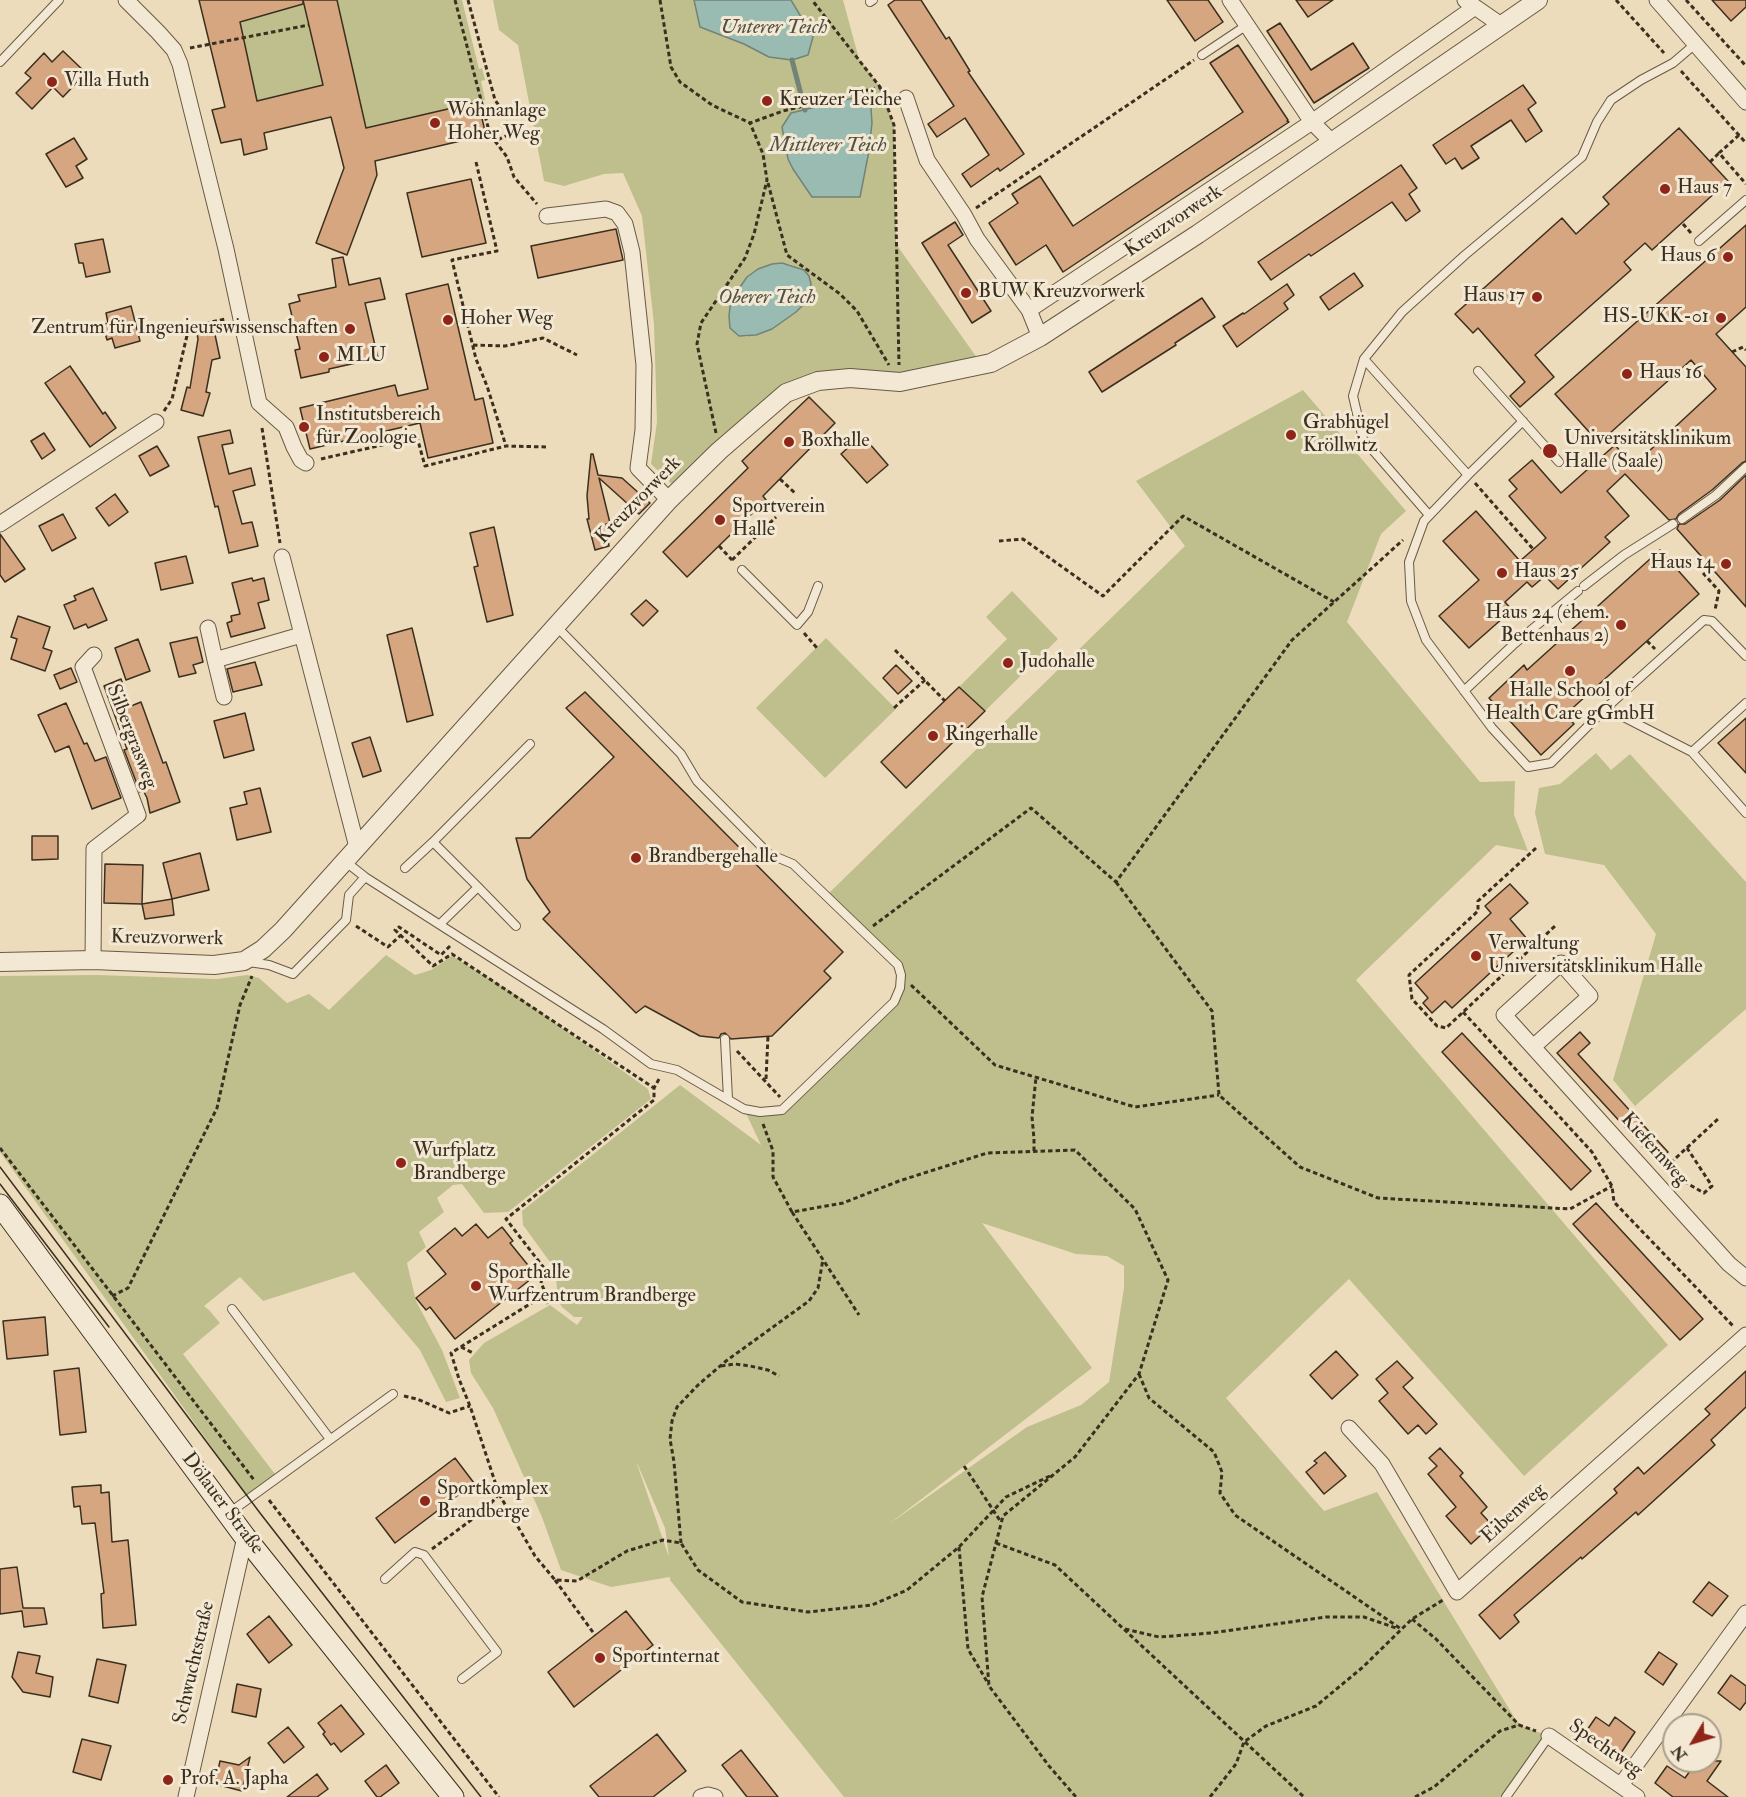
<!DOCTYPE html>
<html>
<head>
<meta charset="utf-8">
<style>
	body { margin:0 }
	#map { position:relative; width:1746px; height:1797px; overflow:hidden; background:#eddcbc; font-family:"IM FELL Double Pica",serif }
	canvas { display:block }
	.north { position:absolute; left:1662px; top:1713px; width:60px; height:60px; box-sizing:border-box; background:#f3e8d3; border:2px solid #a99e8b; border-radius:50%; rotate:232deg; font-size:16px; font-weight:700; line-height:24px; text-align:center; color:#3b2f1f }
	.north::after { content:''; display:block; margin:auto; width:21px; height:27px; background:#8f2418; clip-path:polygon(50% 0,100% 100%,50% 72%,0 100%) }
</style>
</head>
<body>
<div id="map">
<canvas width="1746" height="1797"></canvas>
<div class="north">N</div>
</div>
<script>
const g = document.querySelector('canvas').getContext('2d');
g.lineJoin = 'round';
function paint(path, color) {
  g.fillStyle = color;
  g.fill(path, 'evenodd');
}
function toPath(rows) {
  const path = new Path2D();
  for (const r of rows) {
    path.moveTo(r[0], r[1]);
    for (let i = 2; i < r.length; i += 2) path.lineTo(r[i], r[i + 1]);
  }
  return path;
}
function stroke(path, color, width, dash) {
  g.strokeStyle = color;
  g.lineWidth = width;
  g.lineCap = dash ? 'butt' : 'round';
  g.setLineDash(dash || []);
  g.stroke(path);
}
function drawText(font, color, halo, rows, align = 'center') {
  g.font = font + ' "IM FELL Double Pica",serif';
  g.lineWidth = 6;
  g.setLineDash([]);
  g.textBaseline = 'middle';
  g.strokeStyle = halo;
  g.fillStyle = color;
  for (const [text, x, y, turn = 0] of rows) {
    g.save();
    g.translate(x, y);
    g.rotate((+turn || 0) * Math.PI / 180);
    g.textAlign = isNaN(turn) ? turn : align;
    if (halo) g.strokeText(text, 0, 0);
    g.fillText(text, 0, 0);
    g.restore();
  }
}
paint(toPath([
	[337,0,462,0,479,69,482,68,485,80,481,81,485,100,366,128],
	[493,0,694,0,701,27,744,44,769,57,813,37,791,0,843,0,859,59,880,87,894,125,896,244,980,362,908,376,819,373,676,488,651,464,657,422,654,324,642,216,623,173,604,174,564,186,544,181,518,45,499,30],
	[869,151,830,196,812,197],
	[789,264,804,270,772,329,745,337,730,307,740,287,747,277,758,269],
	[304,4,323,85,257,101,240,22],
	[1303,390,1406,511,1381,534,1347,622,1480,782,1515,781,1514,815,1528,851,1496,845,1356,980,1668,1345,1524,1476,1349,1279,1226,1398,1324,1511,1377,1492,1519,1725,1549,1736,1504,1797,844,1797,670,1580,670,1577,611,1587,561,1570,542,1517,493,1408,471,1373,469,1360,484,1343,550,1305,577,1325,583,1317,574,1317,562,1307,558,1301,555,1266,550,1262,523,1225,522,1211,680,1085,761,1145,744,1109,782,1110,894,1002,900,988,898,964,829,893,1185,546,1136,481],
	[982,1223,1076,1254,1107,1256,1124,1266,1124,1288,1109,1382,1081,1405,1027,1427,889,1524,1092,1368],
	[637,1463,665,1528,669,1557,637,1464],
	[1012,591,1058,639,985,711,959,687,1007,639,986,617],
	[826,638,896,709,825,778,756,708],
	[1596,753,1611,770,1630,754,1746,882,1746,1009,1635,1106,1613,1080,1656,934,1604,865,1545,854,1535,813,1539,788,1560,784],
	[386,955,415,975,431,970,452,956,515,994,648,1089,651,1099,508,1212,484,1213,462,1184,453,1185,437,1198,444,1212,419,1232,426,1247,407,1263,416,1301,442,1350,460,1398,446,1402,420,1350,354,1272,263,1301,240,1277,204,1306,209,1310,220,1323,183,1354,278,1478,249,1499,0,1152,0,976,97,975,217,979,247,975,259,978,287,1003,309,994,329,1010]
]), '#bebf8c');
const water = toPath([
	[694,0,791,0,813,37,808,55,792,60,769,57,744,44,700,27,694,0],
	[870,94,872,123,869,151,860,197,812,197,793,169,788,159,782,127,791,113,870,94],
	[782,263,804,270,809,276,811,284,809,294,804,304,796,312,772,329,756,335,739,336,730,328,729,316,730,307,740,287,747,277,758,269,772,264,782,263]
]);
paint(water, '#99bbb2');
stroke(water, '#738377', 1.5);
stroke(toPath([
	[792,60,805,110]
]), '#738377', 5);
const building = toPath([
	[199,0,303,0,303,4,240,22,257,101,323,85,303,0,337,0,366,128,478,102,486,135,375,161,377,175,347,255,316,243,344,168,331,117,264,133,267,149,244,155,241,139,221,143,212,110,225,107,199,0],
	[895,0,921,0,946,39,949,37,970,71,968,72,1024,154,1000,171,998,168,971,187,962,174,989,155,965,118,937,137,928,124,954,106,888,5,895,0],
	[1167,0,1208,0,1223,22,1195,41,1167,0],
	[1296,0,1333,0,1308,17,1296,0],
	[1712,0,1746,0,1746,7,1731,21,1712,0],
	[1280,23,1311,70,1353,43,1369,68,1314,103,1267,31,1280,23],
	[1238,45,1288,120,1287,121,1289,122,1063,272,1046,245,1016,265,989,223,1018,203,1012,194,1040,176,1073,226,1243,112,1210,63,1238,45],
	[63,51,86,73,63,97,53,87,32,109,16,93,31,78,25,73,44,53,52,62,63,51],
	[1523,85,1536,103,1528,109,1542,131,1526,142,1511,120,1471,146,1479,158,1462,169,1455,158,1446,164,1433,145,1523,85],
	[1679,128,1728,181,1652,250,1645,243,1624,262,1631,270,1535,355,1554,377,1520,407,1510,396,1525,382,1478,328,1473,333,1455,314,1562,218,1576,234,1609,204,1603,197,1679,128],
	[74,138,87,159,76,166,83,178,66,187,46,154,74,138],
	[1401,165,1417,188,1409,194,1420,211,1406,221,1392,202,1311,256,1309,254,1271,280,1258,262,1401,165],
	[471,179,486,243,422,257,407,193,471,179],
	[955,222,963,235,948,245,991,311,972,323,922,243,955,222],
	[1746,225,1746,307,1716,334,1746,367,1746,461,1742,463,1712,490,1679,514,1676,519,1669,520,1625,474,1607,491,1629,516,1605,537,1610,542,1558,589,1545,576,1532,587,1527,582,1505,602,1512,610,1469,648,1439,616,1479,580,1443,541,1476,511,1520,561,1546,538,1509,496,1517,489,1509,480,1532,460,1561,493,1615,445,1633,466,1716,389,1691,360,1599,443,1555,394,1746,225],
	[616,229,623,260,538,278,531,246,616,229],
	[103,239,110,272,86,277,83,263,79,263,75,244,103,239],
	[343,257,349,285,380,278,385,299,365,303,378,358,329,369,329,372,301,378,295,350,300,349,289,304,300,301,298,295,336,287,332,259,343,257],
	[1354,273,1363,286,1329,310,1320,297,1354,273],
	[448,284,475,400,483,398,493,443,428,458,420,423,310,449,300,408,395,385,398,396,428,389,406,294,448,284],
	[1287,284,1294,295,1284,303,1288,309,1237,347,1223,326,1243,313,1244,314,1287,284],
	[1202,298,1215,317,1175,343,1176,345,1102,392,1089,372,1202,298],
	[131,306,140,341,115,348,112,338,107,340,103,325,108,323,106,313,131,306],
	[214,330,220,358,212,360,206,392,210,393,203,416,181,410,187,387,190,388,198,339,197,334,214,330],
	[70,366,103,414,105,412,116,428,90,447,45,383,70,366],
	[809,397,835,423,763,496,766,500,687,577,663,552,748,468,742,461,809,397],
	[230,430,233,443,222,445,229,474,251,468,255,485,233,491,242,524,252,522,258,546,229,553,218,506,215,507,198,437,230,430],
	[44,433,55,450,42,459,31,441,44,433],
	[862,435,888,465,867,483,841,454,862,435],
	[157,446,169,466,150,476,139,456,157,446],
	[591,454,593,454,598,475,622,478,650,503,639,514,599,478,610,523,606,524,609,546,595,550,587,519,589,519,587,496,591,454],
	[1746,475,1746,607,1677,529,1679,524,1685,524,1720,500,1746,475],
	[115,494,128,512,109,526,96,508,115,494],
	[63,514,76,538,52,551,39,526,63,514],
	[494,527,513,615,487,622,474,567,478,566,470,533,494,527],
	[0,534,25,569,5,582,0,575,0,534],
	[1660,550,1699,594,1566,714,1574,724,1541,755,1489,698,1524,665,1527,670,1660,550],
	[186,556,193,583,161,590,155,563,186,556],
	[252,578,253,581,264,578,269,600,258,603,265,628,231,637,227,623,232,621,231,616,240,614,232,583,252,578],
	[93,588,107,620,88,628,86,624,74,629,64,605,76,600,74,596,93,588],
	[646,600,658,611,643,626,631,614,646,600],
	[18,616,50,627,43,648,52,651,45,671,11,659,17,639,11,637,18,616],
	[412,628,433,715,407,722,387,635,412,628],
	[197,637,203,662,193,665,196,673,179,677,170,643,197,637],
	[138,639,150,671,126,680,115,648,138,639],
	[255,662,262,685,233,692,227,669,255,662],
	[896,665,912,681,898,694,883,678,896,665],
	[71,668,77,682,60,689,54,675,71,668],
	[121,679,131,706,141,702,163,763,166,762,180,802,150,813,147,798,143,790,140,792,124,750,127,749,104,686,121,679],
	[959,687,985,711,906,788,881,762,959,687],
	[585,692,843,952,824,971,831,978,772,1036,731,1039,725,1033,721,1034,719,1038,700,1036,645,1006,636,1013,543,919,550,912,527,879,516,838,530,838,614,757,566,708,585,692],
	[66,703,84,744,87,743,95,761,106,757,121,798,92,809,69,746,55,752,38,715,66,703],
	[245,713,254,750,224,758,214,721,245,713],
	[1746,718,1746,773,1718,743,1746,718],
	[370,737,381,771,363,777,352,743,370,737],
	[260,788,271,832,237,840,230,808,247,804,244,792,260,788],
	[32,836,58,836,58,859,32,860,32,836],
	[200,853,209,890,172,899,163,863,200,853],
	[105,864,143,865,142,904,104,903,105,864],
	[1510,884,1528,903,1510,919,1527,939,1452,1008,1445,1001,1432,1013,1423,1003,1428,998,1415,983,1491,913,1485,906,1510,884],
	[172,899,174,915,145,919,142,904,172,899],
	[1580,1032,1590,1043,1578,1054,1668,1152,1657,1162,1557,1053,1580,1032],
	[1462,1033,1591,1171,1571,1190,1442,1052,1462,1033],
	[1596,1203,1703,1319,1680,1340,1573,1224,1596,1203],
	[476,1224,488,1238,502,1227,513,1241,510,1243,536,1275,455,1339,430,1307,426,1310,416,1298,446,1274,427,1251,455,1228,462,1236,476,1224],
	[45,1317,48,1355,7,1359,3,1321,45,1317],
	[1336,1351,1358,1375,1332,1399,1310,1375,1336,1351],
	[1397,1361,1413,1378,1403,1387,1437,1424,1426,1434,1418,1425,1408,1434,1379,1401,1388,1393,1376,1379,1397,1361],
	[79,1368,86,1432,60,1435,54,1371,79,1368],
	[1746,1371,1746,1407,1711,1440,1715,1445,1638,1515,1636,1512,1582,1559,1581,1557,1514,1615,1519,1622,1500,1639,1479,1615,1617,1493,1614,1489,1638,1467,1644,1474,1710,1414,1705,1409,1746,1371],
	[1440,1448,1463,1473,1460,1476,1487,1507,1481,1513,1492,1525,1471,1544,1446,1516,1456,1507,1428,1474,1437,1466,1429,1458,1440,1448],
	[1325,1452,1346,1476,1324,1494,1306,1472,1317,1463,1314,1461,1325,1452],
	[455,1458,474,1483,395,1543,376,1518,455,1458],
	[101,1485,101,1493,109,1492,112,1542,128,1540,136,1625,103,1628,101,1594,104,1593,95,1523,82,1524,80,1506,74,1507,72,1487,101,1485],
	[17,1567,23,1608,44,1608,47,1624,24,1627,22,1611,0,1614,0,1569,17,1567],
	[1709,1582,1728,1596,1712,1616,1693,1602,1709,1582],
	[626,1611,653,1645,574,1707,548,1672,626,1611],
	[269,1616,292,1645,269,1663,247,1634,269,1616],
	[18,1652,40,1656,36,1673,53,1677,50,1697,23,1692,12,1677,18,1652],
	[1659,1652,1677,1664,1663,1685,1645,1672,1659,1652],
	[97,1659,126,1665,118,1703,89,1696,97,1659],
	[1731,1675,1746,1686,1746,1702,1740,1710,1718,1693,1731,1675],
	[237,1684,261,1689,256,1717,232,1712,237,1684],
	[341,1705,364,1734,341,1752,334,1743,331,1745,323,1734,325,1732,318,1723,341,1705],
	[1596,1717,1609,1726,1615,1717,1635,1732,1619,1756,1585,1733,1596,1717],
	[288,1727,304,1747,284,1763,268,1743,288,1727],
	[657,1734,686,1771,653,1797,599,1797,590,1786,657,1734],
	[82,1739,111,1746,101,1780,73,1772,82,1739],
	[741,1750,778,1797,747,1797,722,1765,741,1750],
	[250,1757,242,1791,215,1784,220,1761,239,1765,250,1757],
	[1697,1761,1721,1761,1707,1781,1728,1797,1673,1797,1655,1783,1667,1766,1685,1778,1697,1761],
	[386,1765,399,1783,380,1797,377,1797,365,1781,386,1765],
	[317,1774,328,1789,317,1797,287,1797,317,1774]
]);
paint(building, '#d5a67f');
stroke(building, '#3b2f1f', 1.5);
const service = toPath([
	[870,2,873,0],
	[1694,45,1673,63,1641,80,1611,100,1597,122,1582,157,1465,255,1402,312,1364,359,1468,475,1424,521,1409,562,1411,601,1426,640,1492,728,1528,767,1551,763,1606,708,1692,752,1746,813],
	[1202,55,1247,25],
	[0,62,59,0],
	[1699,241,1746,200],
	[1364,359,1353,396,1363,439,1429,515],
	[1478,371,1559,462],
	[1468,475,1523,421],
	[1682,519,1716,495,1746,467],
	[742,570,797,625,808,612,818,586],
	[1584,586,1624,555,1673,524],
	[1464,691,1513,645,1578,591],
	[1606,708,1704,620,1712,621,1746,656],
	[1692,752,1746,703],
	[433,842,530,744],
	[346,862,365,877,603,1029,651,1064,677,1070,744,1109,760,1112,782,1110,894,1002,900,988,901,975,898,965,793,864,769,854,697,781,681,754,556,626],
	[405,868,433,842,478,887],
	[440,924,478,887,516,926],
	[249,962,269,965,293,974,346,920,349,895,365,877],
	[725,1039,728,1099],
	[232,1309,330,1439],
	[229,1513,393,1394],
	[385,1579,415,1552,424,1555,497,1652,462,1679],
	[1506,1797,1549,1736]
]);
const minor = toPath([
	[126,0,158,32,174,50,180,64,226,249,259,403,286,427,294,447,301,460,306,463],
	[1230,0,1312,122,1332,142],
	[1465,0,1501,25],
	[1657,0,1746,102],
	[906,98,927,160,964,215,977,239,1029,310,1040,337],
	[547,216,606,209,617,213,625,224,632,252,644,365,643,430,638,468,669,500],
	[1029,310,1312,122,1475,7],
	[0,524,156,422],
	[282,557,357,847],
	[208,628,215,660,301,635],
	[215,660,224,697],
	[93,960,94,849,138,815,83,667,94,655],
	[1533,1047,1590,996,1561,963,1504,1015,1533,1047,1729,1264,1746,1278],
	[1349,1428,1382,1464,1457,1592,1746,1335],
	[1549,1736,1637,1797],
	[1621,1785,1746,1613],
	[186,1797,245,1537],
	[701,1797,708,1795,715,1797]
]);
const tertiary = toPath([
	[0,962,93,960,214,965,244,961,263,949,283,930,669,500,719,451,786,393,818,381,850,378,900,382,991,363,1040,337,1198,234,1538,0]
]);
const secondary = toPath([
	[0,1205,245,1537,453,1797]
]);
stroke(service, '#685a46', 10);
stroke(minor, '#685a46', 17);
stroke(tertiary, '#685a46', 20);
stroke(secondary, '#3b2f1f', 23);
stroke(toPath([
	[455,0,488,127,495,141],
	[468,0,495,100,502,110,510,134,495,141,507,157,514,177,537,204],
	[660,0,671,67,680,82,712,105,750,123,783,111,880,87,812,0],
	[1616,0,1664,53],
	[1686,0,1746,66],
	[190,48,309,25],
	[1681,71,1746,143],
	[880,87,894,125,899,365],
	[1739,135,1719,153,1746,184],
	[476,162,497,251,452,260,476,359,487,386,506,446],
	[1710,162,1719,153],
	[768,183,787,255,840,294,857,311,889,365],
	[976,208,1194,60],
	[1683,224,1691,233],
	[473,345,505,346,543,338,577,355],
	[1732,352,1743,347,1746,350],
	[164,411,172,399,189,327,225,319],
	[262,428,280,543],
	[716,433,697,344,701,323,745,258,754,234,767,180,763,154,750,123],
	[321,459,417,437,425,466,506,446,549,447],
	[780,479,796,494],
	[1475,483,1533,549],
	[999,541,1023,539,1103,596,1183,516,1334,602],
	[719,546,732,560],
	[732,560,776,517],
	[1703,573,1719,591,1715,610],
	[804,633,817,648],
	[1647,641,1655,649],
	[895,650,945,701],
	[894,708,925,680],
	[1536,848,1478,901,1478,911,1409,975,1412,999,1437,1026,1446,1028,1555,926],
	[1116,882,1212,1011,1219,1095,1300,1167,1378,1198,1570,1209,1612,1186],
	[356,926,388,947,401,935],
	[873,926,1031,808,1116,882,1292,640,1403,540],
	[450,946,441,955,399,927,395,930,433,966,452,954,654,1088],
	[911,985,995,1065,1135,1107,1219,1095],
	[1463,1012,1592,1152,1612,1186,1614,1202,1734,1327],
	[737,1051,780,1097],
	[766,1079,768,1036],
	[763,1124,773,1151,773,1177,792,1212,843,1203,899,1181,987,1153,1075,1150,1135,1209,1168,1280,1139,1374,1075,1457,1003,1516,982,1597,989,1686,1049,1766,1076,1797],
	[0,1148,254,1480],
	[1034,1151,1034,1139,1032,1117,1036,1077],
	[1665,1168,1718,1119],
	[1671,1174,1704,1193,1712,1186,1687,1148],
	[792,1212,859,1315],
	[546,1294,548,1304],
	[112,1296,128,1288,217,1108,240,1005,252,976],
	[461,1347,473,1353],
	[721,1366,735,1364,750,1366,768,1370,779,1376],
	[1139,1374,1149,1398,1214,1452,1222,1472,1220,1493,1235,1515,1401,1629],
	[404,1396,417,1399,449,1413,470,1406],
	[964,1466,1001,1522],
	[499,1494,535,1556,555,1580,577,1581,627,1551,663,1540,681,1543,698,1570,742,1602,808,1612,872,1605,907,1590,959,1547,1006,1497,1050,1476],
	[269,1500,499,1797],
	[681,1543,674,1462,670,1439,672,1421,677,1407,698,1385,726,1361,809,1301,818,1288,823,1259],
	[996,1543,1055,1565,1304,1797],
	[959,1547,968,1649,989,1685],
	[432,1549,486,1509,499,1494,470,1406,459,1379,451,1353,546,1294,541,1283,544,1268,506,1219,654,1100,654,1088,659,1079],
	[555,1580,595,1635],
	[1412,1619,1436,1639,1519,1725],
	[1125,1629,1159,1637,1211,1633,1326,1617,1364,1617,1396,1628],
	[1210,1797,1236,1764,1244,1742,1266,1726,1316,1706,1363,1667,1412,1619,1443,1600],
	[1415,1797,1434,1787,1500,1731,1519,1725,1536,1731]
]), '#3b2f1f', 3, [4.5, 3]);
stroke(service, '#f3e8d3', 8);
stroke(minor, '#f3e8d3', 15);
stroke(tertiary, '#f3e8d3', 18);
stroke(secondary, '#f3e8d3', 21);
stroke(toPath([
	[0,1167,260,1513,481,1797],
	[0,1184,109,1327]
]), '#3b2f1f', 1.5);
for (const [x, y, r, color] of [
	[52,82,6,"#8f2418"],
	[767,101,6,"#8f2418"],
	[435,123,6,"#8f2418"],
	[1665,189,6,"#8f2418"],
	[1728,257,6,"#8f2418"],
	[966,293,6,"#8f2418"],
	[1537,297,6,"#8f2418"],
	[1721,318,6,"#8f2418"],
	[448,320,6,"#8f2418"],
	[350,329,6,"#8f2418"],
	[324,357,6,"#8f2418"],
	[1627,374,6,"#8f2418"],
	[304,427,6,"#8f2418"],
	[1291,435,6,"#8f2418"],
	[789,442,6,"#8f2418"],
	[1550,451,8,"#8f2418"],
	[720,520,6,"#8f2418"],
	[1726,564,6,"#8f2418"],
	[1502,573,6,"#8f2418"],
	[1621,625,6,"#8f2418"],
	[1008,663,6,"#8f2418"],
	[1570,671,6,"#8f2418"],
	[933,736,6,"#8f2418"],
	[636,858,6,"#8f2418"],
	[1476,956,6,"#8f2418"],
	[401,1163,6,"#8f2418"],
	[476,1286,6,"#8f2418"],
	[425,1501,6,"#8f2418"],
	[600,1658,6,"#8f2418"],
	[168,1780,6,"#8f2418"]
]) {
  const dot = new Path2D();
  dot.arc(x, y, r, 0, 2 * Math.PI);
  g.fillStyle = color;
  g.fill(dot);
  stroke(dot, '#f3e8d3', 2);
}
drawText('20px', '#3b2f1f', '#f3e8d3', [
	["Villa Huth",64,82],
	["Kreuzer Teiche",779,101],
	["Wohnanlage",447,112],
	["Hoher Weg",447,135],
	["Haus 7",1677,189],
	["Haus 6",1716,257,"right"],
	["BUW Kreuzvorwerk",978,293],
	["Haus 17",1525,297,"right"],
	["HS-UKK-01",1709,318,"right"],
	["Hoher Weg",460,320],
	["Zentrum für Ingenieurswissenschaften",338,329,"right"],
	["MLU",336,357],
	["Haus 16",1639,374],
	["Institutsbereich",316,416],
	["für Zoologie",316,439],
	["Grabhügel",1303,424],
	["Kröllwitz",1303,447],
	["Universitätsklinikum",1564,440],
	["Halle (Saale)",1564,463],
	["Boxhalle",801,442],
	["Sportverein",732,508],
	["Halle",732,531],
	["Haus 14",1714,564,"right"],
	["Haus 25",1514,573],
	["Haus 24 (ehem.",1609,614,"right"],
	["Bettenhaus 2)",1609,637,"right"],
	["Judohalle",1020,663],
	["Halle School of",1570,692,"center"],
	["Health Care gGmbH",1570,715,"center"],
	["Ringerhalle",945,736],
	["Brandbergehalle",648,858],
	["Verwaltung",1488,945],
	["Universitätsklinikum Halle",1488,968],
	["Wurfplatz",413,1152],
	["Brandberge",413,1175],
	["Sporthalle",488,1274],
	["Wurfzentrum Brandberge",488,1297],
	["Sportkomplex",437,1490],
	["Brandberge",437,1513],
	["Sportinternat",612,1658],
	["Prof. A. Japha",180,1780]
], 'left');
drawText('20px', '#3b2f1f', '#f3e8d3', [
	["Kreuzvorwerk",1174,222,-34],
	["Kreuzvorwerk",639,501,-46],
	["Silbergrasweg",131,737,69],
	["Kreuzvorwerk",167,939,1],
	["Kiefernweg",1654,1150,48],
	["Dölauer Straße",222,1504,53],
	["Eibenweg",1514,1514,-42],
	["Schwuchtstraße",195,1663,-77],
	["Spechtweg",1605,1749,35]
]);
drawText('italic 21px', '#525244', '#f3e8d3', [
	["Unterer Teich",774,28],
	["Mittlerer Teich",828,146],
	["Oberer Teich",767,298]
]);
</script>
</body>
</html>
